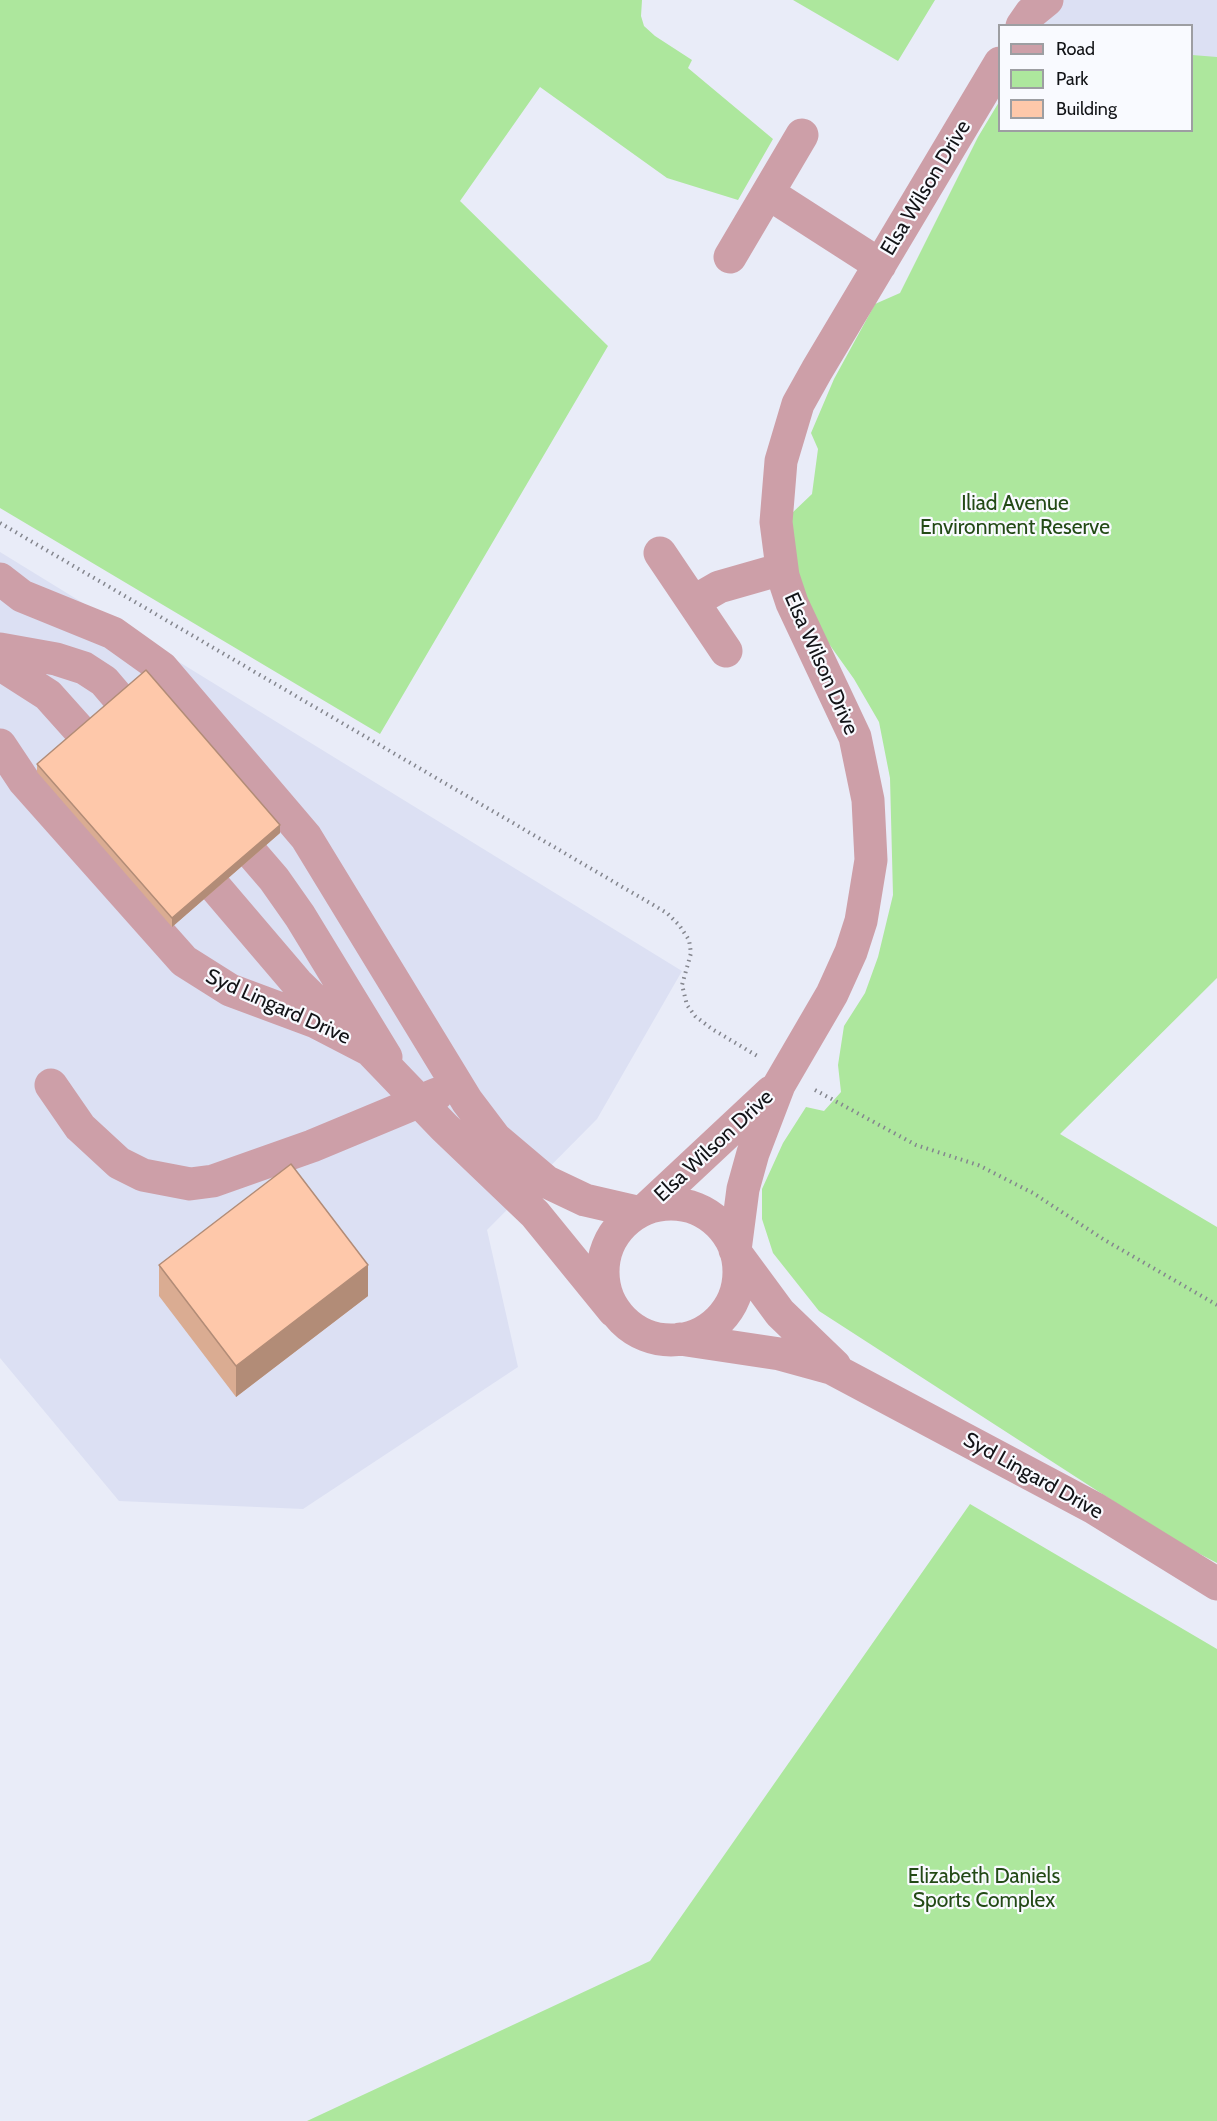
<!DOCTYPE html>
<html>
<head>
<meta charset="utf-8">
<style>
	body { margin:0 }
	#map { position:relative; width:1217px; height:2121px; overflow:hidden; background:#e9ecf8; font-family:Cabin,sans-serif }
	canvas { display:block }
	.legend { position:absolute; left:998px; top:24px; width:195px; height:108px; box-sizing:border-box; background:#f9faff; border:2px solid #9d9ea2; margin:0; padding:8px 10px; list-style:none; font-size:18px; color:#121317 }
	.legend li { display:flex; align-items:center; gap:12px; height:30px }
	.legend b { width:30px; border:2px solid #9d9ea2 }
</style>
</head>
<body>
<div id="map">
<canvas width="1217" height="2121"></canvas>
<ul class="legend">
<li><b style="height:8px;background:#cd9fa8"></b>Road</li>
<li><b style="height:16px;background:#ade79d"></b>Park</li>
<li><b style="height:16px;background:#fec8aa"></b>Building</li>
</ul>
</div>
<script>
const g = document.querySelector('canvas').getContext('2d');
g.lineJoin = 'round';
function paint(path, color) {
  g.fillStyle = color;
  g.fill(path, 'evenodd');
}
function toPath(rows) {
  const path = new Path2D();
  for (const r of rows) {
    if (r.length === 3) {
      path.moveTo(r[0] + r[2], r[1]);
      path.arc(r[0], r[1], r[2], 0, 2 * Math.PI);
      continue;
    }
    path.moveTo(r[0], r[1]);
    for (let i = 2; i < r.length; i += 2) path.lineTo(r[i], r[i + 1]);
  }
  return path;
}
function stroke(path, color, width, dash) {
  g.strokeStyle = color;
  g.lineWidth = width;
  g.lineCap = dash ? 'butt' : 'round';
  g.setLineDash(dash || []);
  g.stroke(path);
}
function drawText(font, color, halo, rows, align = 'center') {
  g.font = font + ' Cabin,sans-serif';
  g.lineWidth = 4.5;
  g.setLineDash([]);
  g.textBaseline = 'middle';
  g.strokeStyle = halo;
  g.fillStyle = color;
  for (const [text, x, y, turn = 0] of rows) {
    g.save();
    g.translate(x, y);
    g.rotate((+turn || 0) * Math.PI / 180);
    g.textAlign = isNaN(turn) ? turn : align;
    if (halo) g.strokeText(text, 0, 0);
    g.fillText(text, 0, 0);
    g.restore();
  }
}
paint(toPath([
	[1019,0,1217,0,1217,203,1192,130,1192,26,1044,25],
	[0,552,682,971,597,1119,487,1230,518,1367,303,1509,119,1501,0,1358]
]), '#dce0f3');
paint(toPath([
	[0,0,642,0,641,16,644,26,655,36,692,60,688,68,773,139,738,200,667,178,540,87,460,201,608,346,380,734,0,508],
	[793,0,935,0,898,61],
	[1192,55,1217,57,1217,978,1060,1134,1217,1227,1217,1563,1175,1541,819,1311,773,1253,762,1219,762,1189,783,1143,806,1107,824,1111,841,1092,838,1065,844,1026,865,993,878,957,893,895,890,778,879,722,854,679,812,620,794,575,791,514,812,494,818,449,811,433,834,379,875,304,900,293,978,137,999,102,1000,130,1192,130],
	[970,1504,1217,1649,1217,2121,307,2121,650,1961]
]), '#ade79d');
stroke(toPath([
	[0,523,667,913,679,925,689,940,691,953,682,985,687,1005,695,1016,712,1029,759,1057],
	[815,1090,916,1145,978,1165,1033,1193,1103,1239,1217,1305]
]), '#84868e', 4, [1.5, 4.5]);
stroke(toPath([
	[1022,26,1031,13,1047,0],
	[768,193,880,265],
	[730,257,802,135],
	[660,553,726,651],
	[0,579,22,596,113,633,162,668,306,837,467,1101,495,1138,547,1182,585,1200,637,1212],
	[693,602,719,587,782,569],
	[0,649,56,659,84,668,104,681,145,729],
	[0,664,48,695,108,762],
	[0,745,24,781,184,961,230,990,316,1022,370,1050,444,1127,535,1214,614,1311],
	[224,821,274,879,300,916,386,1057],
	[187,854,297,983,340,1025],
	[51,1085,80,1127,119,1163,143,1175,190,1184,213,1181,312,1146,437,1094],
	[671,1272,68],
	[648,1207,771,1092],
	[735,1250,743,1189,753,1153,779,1085,832,994,851,952,861,921,871,860,868,800,855,737,792,603,783,576,776,522,781,461,798,404,817,370,1000,63],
	[738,1256,780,1313,835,1366],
	[680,1339,780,1354,831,1368,1094,1508,1217,1584]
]), '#cd9fa8', 33);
paint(toPath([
	[37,764,280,833,172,927,37,772],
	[159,1265,368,1296,236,1397,159,1296]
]), '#daac92');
paint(toPath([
	[280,825,280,833,172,927,172,918],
	[368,1265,368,1296,236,1397,236,1366]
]), '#b28c77');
const building = toPath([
	[146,670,280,825,172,918,37,764,146,670],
	[291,1164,368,1265,236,1366,159,1265,291,1164]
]);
paint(building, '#fec8aa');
stroke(building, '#b28c77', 1.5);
drawText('21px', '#121317', '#f9faff', [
	["Elsa Wilson Drive",926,188,-59],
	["Elsa Wilson Drive",821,664,66],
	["Syd Lingard Drive",278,1007,24],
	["Elsa Wilson Drive",714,1146,-43],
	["Syd Lingard Drive",1033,1476,29]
]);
drawText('21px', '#234a16', '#f9faff', [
	["Iliad Avenue",1015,504],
	["Environment Reserve",1015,528],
	["Elizabeth Daniels",984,1877],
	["Sports Complex",984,1901]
]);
</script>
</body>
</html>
